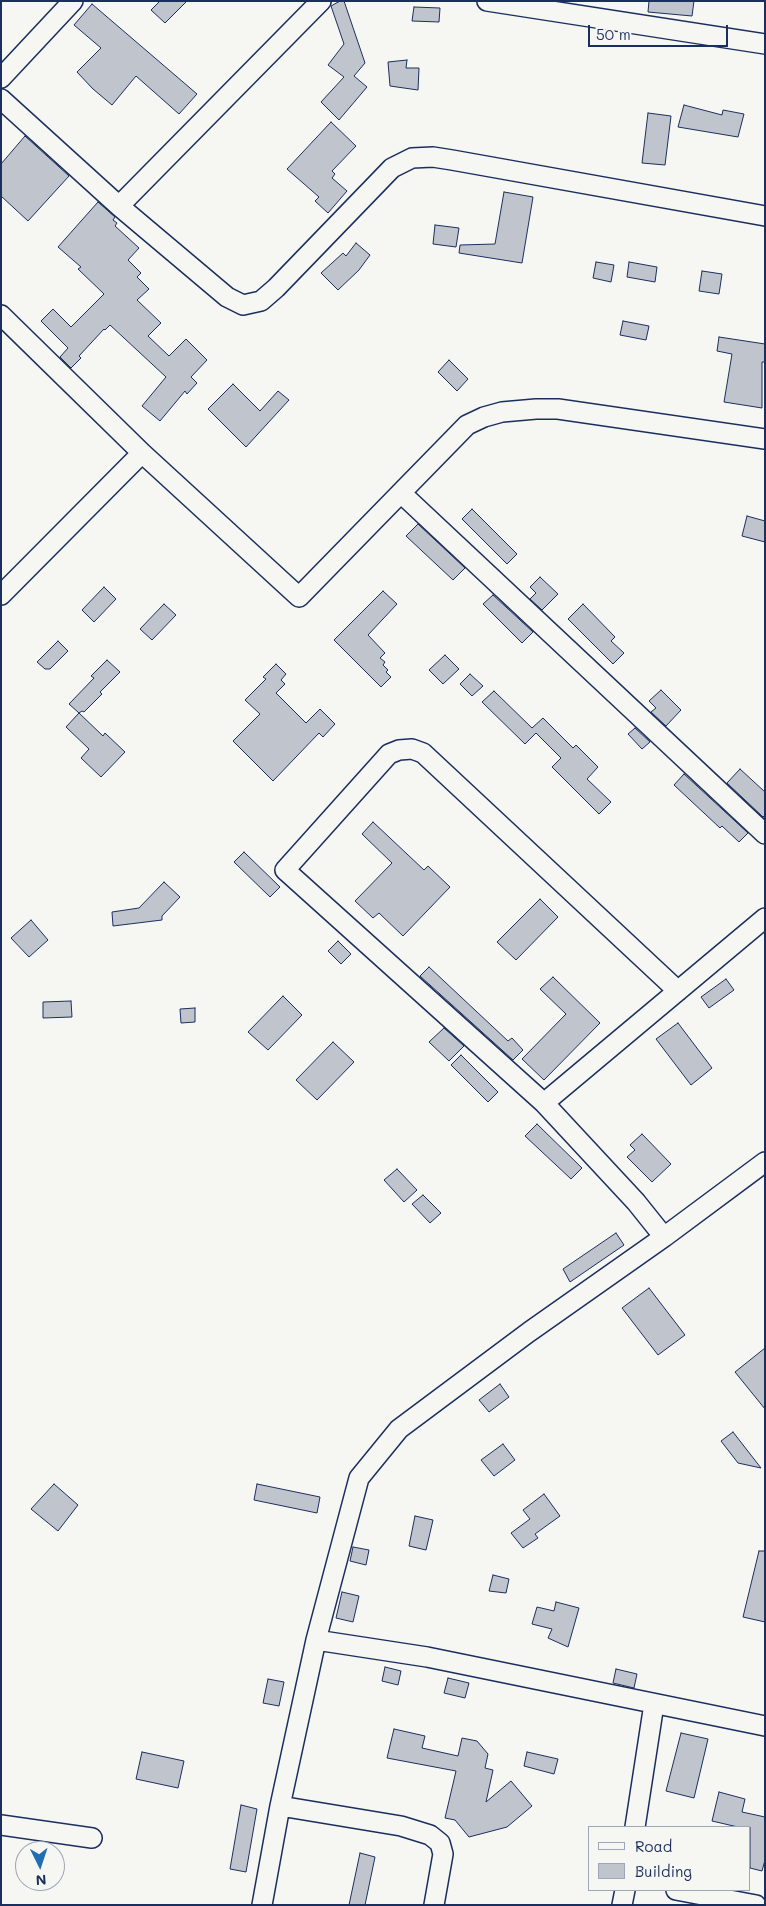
<!DOCTYPE html>
<html>
<head>
<meta charset="utf-8">
<style>
	body { margin:0 }
	#map { position:relative; width:766px; height:1906px; overflow:hidden; background:#f6f6f2; font-family:Mali,sans-serif }
	canvas { display:block }
	.frame { position:absolute; inset:0; border:2px solid #1b2f5e; pointer-events:none }
	.legend { position:absolute; left:588px; top:1826px; width:162px; height:65px; box-sizing:border-box; background:#f6f6f2; border:1px solid #9ea6b7; margin:0; padding:6px 9px; list-style:none; font-size:15px; color:#1b2f5e }
	.legend li { display:flex; align-items:center; gap:10px; height:25px }
	.legend b { width:25px; border:1px solid #9ea6b7 }
	.north { position:absolute; left:15px; top:1841px; width:50px; height:50px; box-sizing:border-box; background:#f6f6f2; border:1px solid #9ea6b7; border-radius:50%; rotate:176deg; font-size:14px; font-weight:700; line-height:20px; text-align:center; color:#1b2f5e }
	.north::after { content:''; display:block; margin:auto; width:18px; height:22px; background:#1f6fb2; clip-path:polygon(50% 0,100% 100%,50% 72%,0 100%) }
	.scale { position:absolute; left:588px; top:25px; width:140px; height:22px; box-sizing:border-box; border:2px solid #1b2f5e; border-top:0; padding-left:6px; font-size:15px; line-height:18px; white-space:nowrap; color:#1b2f5e; -webkit-text-stroke:4px #f6f6f2; paint-order:stroke }
</style>
</head>
<body>
<div id="map">
<canvas width="766" height="1906"></canvas>
<div class="frame"></div>
<ul class="legend">
<li><b style="height:6px;background:#f6f6f2"></b>Road</li>
<li><b style="height:14px;background:#c0c4cd"></b>Building</li>
</ul>
<div class="north">N</div>
<div class="scale">50 m</div>
</div>
<script>
const g = document.querySelector('canvas').getContext('2d');
g.lineJoin = 'round';
function paint(path, color) {
  g.fillStyle = color;
  g.fill(path, 'evenodd');
}
function toPath(rows) {
  const path = new Path2D();
  for (const r of rows) {
    path.moveTo(r[0], r[1]);
    for (let i = 2; i < r.length; i += 2) path.lineTo(r[i], r[i + 1]);
  }
  return path;
}
function stroke(path, color, width, dash) {
  g.strokeStyle = color;
  g.lineWidth = width;
  g.lineCap = dash ? 'butt' : 'round';
  g.setLineDash(dash || []);
  g.stroke(path);
}
const building = toPath([
	[160,1,187,1,165,23,151,10,160,1],
	[340,1,344,1,365,63,354,76,367,87,339,120,321,102,344,77,328,65,344,44,331,6,340,1],
	[649,1,694,1,692,16,648,12,649,1],
	[92,4,197,94,179,114,136,76,112,105,93,89,77,72,101,48,74,25,92,4],
	[414,7,440,8,439,22,412,21,414,7],
	[407,60,406,68,419,68,418,90,390,86,388,62,407,60],
	[684,105,722,115,723,110,744,114,738,137,678,127,684,105],
	[648,113,671,116,665,165,642,163,648,113],
	[331,122,356,146,332,171,335,174,332,178,347,191,328,213,315,201,319,197,287,169,331,122],
	[25,136,69,176,28,221,1,196,1,164,25,136],
	[504,192,533,197,522,263,459,253,460,245,495,244,504,192],
	[98,202,115,217,113,220,117,223,115,226,139,248,128,260,141,273,137,277,149,289,137,300,161,323,148,336,169,356,186,339,207,360,191,377,197,383,187,394,185,391,160,421,142,406,166,377,110,325,105,330,104,329,79,356,81,358,71,368,60,357,68,348,41,321,53,309,71,327,104,294,78,269,81,267,58,247,98,202],
	[435,225,459,228,456,247,433,244,435,225],
	[356,243,370,255,359,270,338,290,321,273,343,253,346,256,356,243],
	[596,262,614,265,611,282,593,278,596,262],
	[629,262,657,267,655,282,627,277,629,262],
	[702,271,722,274,719,294,699,291,702,271],
	[623,321,649,326,646,340,620,335,623,321],
	[719,337,765,344,765,362,762,362,762,408,724,402,732,354,717,351,719,337],
	[449,360,468,379,457,391,438,372,449,360],
	[233,384,260,411,278,391,289,400,246,447,208,409,233,384],
	[472,509,517,554,507,564,462,519,472,509],
	[747,516,765,521,765,542,742,536,747,516],
	[418,524,465,568,453,580,406,536,418,524],
	[540,577,558,594,542,610,530,599,536,593,530,587,540,577],
	[104,587,116,599,94,622,82,610,104,587],
	[383,591,397,604,368,635,385,653,380,658,385,662,383,665,388,670,386,672,391,677,381,687,334,640,383,591],
	[493,595,533,632,522,643,483,604,493,595],
	[164,604,176,615,152,640,140,629,164,604],
	[583,604,615,637,611,641,624,653,613,664,568,619,583,604],
	[58,641,68,651,50,669,45,669,37,662,58,641],
	[445,655,459,669,443,684,429,670,445,655],
	[107,660,120,672,100,692,102,694,84,712,82,711,79,713,103,736,105,733,125,752,101,777,81,758,89,749,66,727,79,713,69,704,94,678,91,676,107,660],
	[276,664,286,674,281,680,285,684,276,693,306,723,320,709,335,724,323,737,319,733,273,781,233,741,260,714,245,700,266,679,263,677,276,664],
	[470,674,483,686,472,696,460,684,470,674],
	[661,690,681,710,666,726,651,712,656,708,649,701,661,690],
	[494,691,532,728,543,718,573,748,576,745,598,767,587,779,611,802,599,814,552,767,561,758,536,733,525,744,482,702,494,691],
	[635,728,650,742,642,749,628,734,635,728],
	[740,769,765,792,765,815,763,817,727,783,740,769],
	[684,774,748,833,739,842,722,826,720,828,674,785,684,774],
	[373,822,424,870,428,866,450,887,403,936,379,913,373,918,355,901,392,863,362,834,373,822],
	[244,852,280,887,270,897,234,862,244,852],
	[164,882,180,897,162,916,162,920,113,926,112,912,139,908,164,882],
	[540,899,558,917,516,960,497,942,540,899],
	[31,920,48,940,29,957,11,938,31,920],
	[338,941,351,954,341,964,328,951,338,941],
	[429,967,508,1041,512,1038,523,1050,513,1060,420,976,429,967],
	[553,977,600,1023,544,1080,522,1059,566,1014,540,989,553,977],
	[726,979,734,990,709,1008,701,997,726,979],
	[283,996,302,1015,268,1050,248,1032,283,996],
	[71,1001,72,1017,43,1018,43,1002,71,1001],
	[195,1008,195,1022,181,1023,180,1009,195,1008],
	[678,1023,712,1068,691,1085,656,1039,678,1023],
	[444,1028,464,1046,449,1061,429,1042,444,1028],
	[333,1042,354,1062,317,1100,296,1080,333,1042],
	[461,1055,498,1092,488,1102,451,1065,461,1055],
	[537,1124,582,1168,571,1179,525,1136,537,1124],
	[642,1134,671,1164,652,1182,627,1157,635,1150,630,1145,642,1134],
	[397,1169,417,1190,404,1202,384,1180,397,1169],
	[423,1195,441,1213,430,1223,412,1204,423,1195],
	[616,1233,624,1245,570,1282,563,1269,616,1233],
	[649,1288,685,1335,658,1355,622,1308,649,1288],
	[765,1348,765,1409,735,1372,765,1348],
	[500,1384,509,1397,489,1412,479,1400,500,1384],
	[733,1432,761,1468,738,1463,721,1441,733,1432],
	[503,1444,515,1460,494,1476,481,1460,503,1444],
	[54,1484,78,1505,58,1531,31,1509,54,1484],
	[257,1484,320,1497,317,1513,254,1500,257,1484],
	[544,1494,560,1516,535,1534,538,1538,523,1548,511,1533,530,1519,523,1510,544,1494],
	[415,1516,433,1520,426,1550,409,1546,415,1516],
	[353,1547,369,1550,366,1565,350,1561,353,1547],
	[759,1551,765,1551,765,1622,743,1617,759,1551],
	[493,1575,509,1579,506,1593,489,1591,493,1575],
	[342,1592,359,1596,353,1622,336,1618,342,1592],
	[556,1602,579,1608,568,1647,548,1638,552,1629,532,1624,537,1607,554,1611,556,1602],
	[385,1667,401,1671,398,1685,382,1681,385,1667],
	[616,1669,637,1674,634,1688,613,1683,616,1669],
	[448,1678,469,1683,465,1698,444,1693,448,1678],
	[268,1679,284,1682,279,1706,263,1703,268,1679],
	[394,1729,425,1736,422,1748,458,1756,462,1738,477,1741,488,1754,485,1768,493,1770,486,1802,511,1781,532,1806,507,1827,469,1837,455,1820,445,1818,456,1771,387,1758,394,1729],
	[681,1733,708,1739,694,1798,666,1791,681,1733],
	[142,1752,184,1761,178,1788,136,1779,142,1752],
	[527,1752,558,1759,554,1774,524,1766,527,1752],
	[719,1792,745,1799,742,1812,765,1817,765,1860,762,1871,750,1868,750,1827,738,1827,712,1821,719,1792],
	[241,1805,257,1809,246,1872,230,1869,241,1805],
	[360,1853,375,1857,365,1905,349,1905,360,1853]
]);
paint(building, '#c0c4cd');
stroke(building, '#1b2f5e', 1);
const minor = toPath([
	[487,1,765,44],
	[1,78,73,1],
	[1,99,119,206,227,297,243,305,261,301,276,288,392,168,412,158,433,157,452,160,765,216],
	[119,206,321,1],
	[1,315,142,453,299,597,467,425,484,417,502,412,536,409,558,409,765,439],
	[401,493,765,834],
	[1,595,142,453],
	[544,1103,765,918],
	[664,1237,636,1202,544,1103,285,870,389,754,399,750,412,749,423,753,678,991],
	[316,1640,427,1657,765,1726],
	[280,1806,401,1826,430,1835,440,1843,443,1854,434,1905],
	[1,1825,92,1838],
	[635,1827,654,1704],
	[676,1890,756,1905],
	[262,1905,280,1806,316,1640,359,1478,399,1429,529,1332,664,1237,765,1162],
	[622,1905,625,1890]
]);
stroke(minor, '#1b2f5e', 22);
stroke(minor, '#f6f6f2', 19);
</script>
</body>
</html>
